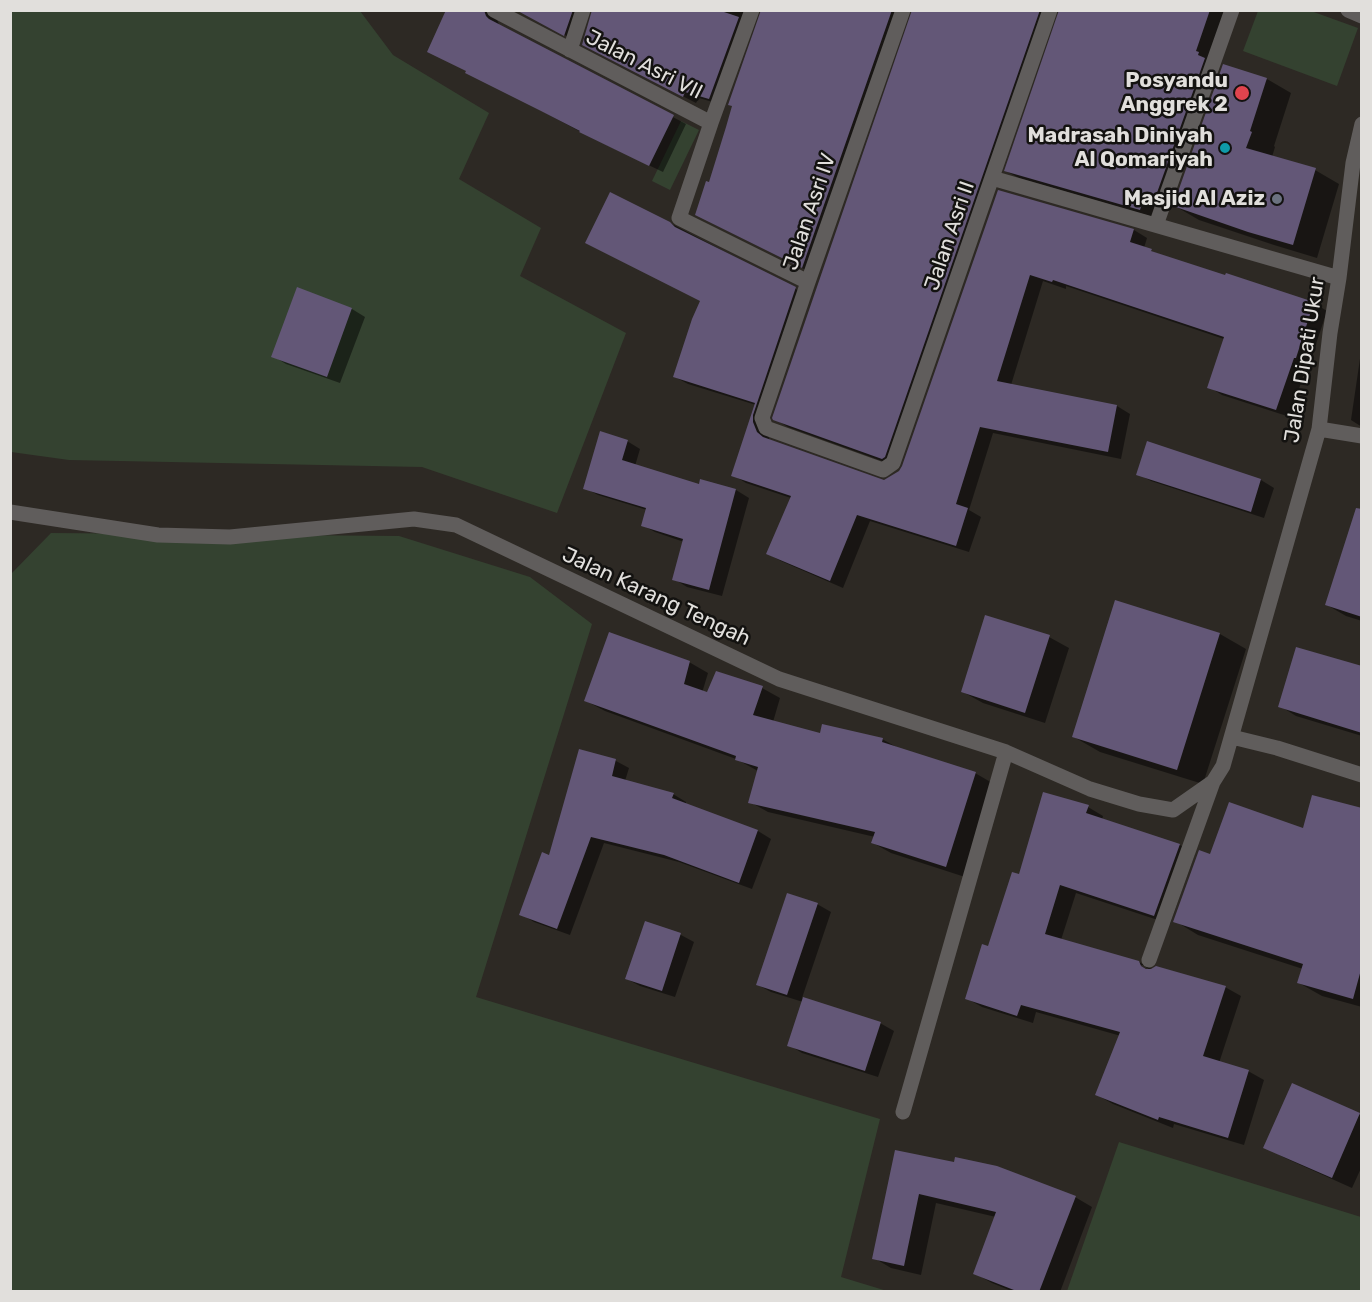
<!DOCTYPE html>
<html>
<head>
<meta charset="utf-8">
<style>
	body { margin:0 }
	#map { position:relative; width:1372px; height:1302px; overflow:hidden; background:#2d2924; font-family:Rubik,sans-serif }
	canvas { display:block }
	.frame { position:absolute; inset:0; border:12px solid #e1dfdc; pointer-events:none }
</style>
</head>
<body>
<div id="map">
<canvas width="1372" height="1302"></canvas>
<div class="frame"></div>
</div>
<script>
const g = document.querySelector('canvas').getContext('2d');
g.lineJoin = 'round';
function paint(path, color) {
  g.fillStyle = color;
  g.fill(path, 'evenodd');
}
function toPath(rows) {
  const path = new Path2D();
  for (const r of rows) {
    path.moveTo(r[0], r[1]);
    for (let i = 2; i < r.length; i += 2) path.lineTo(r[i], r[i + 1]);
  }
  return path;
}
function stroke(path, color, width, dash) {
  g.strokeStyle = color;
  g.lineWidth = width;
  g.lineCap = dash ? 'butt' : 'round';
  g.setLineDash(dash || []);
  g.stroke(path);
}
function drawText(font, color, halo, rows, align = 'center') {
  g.font = font + ' Rubik,sans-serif';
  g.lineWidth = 5;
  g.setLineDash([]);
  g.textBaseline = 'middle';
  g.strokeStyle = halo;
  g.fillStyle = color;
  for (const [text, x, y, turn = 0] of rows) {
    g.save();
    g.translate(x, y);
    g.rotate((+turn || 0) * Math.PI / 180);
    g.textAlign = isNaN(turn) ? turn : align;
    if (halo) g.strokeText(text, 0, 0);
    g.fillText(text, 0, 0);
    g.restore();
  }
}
paint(toPath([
	[11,11,360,11,393,55,489,113,459,179,541,228,520,276,626,333,557,513,422,467,69,460,11,452],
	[1258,11,1311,11,1358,28,1337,86,1243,51],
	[681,121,699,130,670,190,652,181],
	[51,533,399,536,530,577,592,624,476,997,880,1119,841,1277,887,1291,11,1291,10,575],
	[1119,1142,1361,1217,1361,1291,1067,1291]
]), '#344230');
paint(toPath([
	[448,10,502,10,497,19,499,25,686,124,663,172,594,139,467,71],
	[518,10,591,10,587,14,578,42],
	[594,10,758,10,723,105,699,98,696,103,597,52],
	[763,10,909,10,816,275,710,222,710,184],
	[914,10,1056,10,896,466,788,427,775,419],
	[1061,10,1225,10,1153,217,1019,178,1006,171],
	[1267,79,1291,93,1274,146,1275,147,1272,157,1315,170,1339,184,1317,258,1274,245,1199,220,1175,206],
	[999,192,1134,230,1147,238,1144,248,1160,255,1226,277,1227,275,1314,303,1327,311,1309,365,1307,364,1290,417,1222,395,1209,387,1224,339,1066,286,1066,289,1043,281,1011,385,1117,406,1130,414,1121,459,993,433,969,510,981,517,969,552,870,521,843,588,781,561,768,554,791,498,746,483,733,475,756,405,688,384,675,377,702,301,670,223,809,296,766,430,770,441,880,481,889,479,900,472,904,467],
	[298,289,352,309,365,317,340,383,286,364,273,356],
	[1362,345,1362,427,1351,420],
	[627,441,640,449,635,466,700,486,701,481,736,490,749,498,722,596,687,587,674,579,684,542,655,532,642,525,647,510,598,495,585,488],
	[1148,443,1261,480,1274,488,1264,518,1151,481,1138,474],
	[1362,542,1362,621,1346,616,1327,605],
	[1116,602,1220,634,1246,649,1203,784,1100,752,1074,737],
	[1049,637,1069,648,1045,723,983,703,963,692],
	[689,662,708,673,702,693,762,688,780,698,773,722,821,735,882,739,900,749,975,773,994,784,965,877,891,853,873,843,875,837,768,812,750,802,758,771,736,759,605,711,586,701],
	[1362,668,1362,736,1296,716,1280,706],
	[580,751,616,761,629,768,625,781,673,794,686,802,686,804,758,831,771,839,752,889,679,862,604,843,570,935,534,922,521,914,550,856],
	[1088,807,1103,816,1102,820,1180,845,1195,854,1170,924,1076,893,1061,940,1139,962,1153,970,1225,987,1241,996,1219,1063,1248,1071,1264,1080,1244,1145,1174,1124,1173,1128,1113,1104,1097,1095,1121,1036,1036,1012,1033,1023,982,1007,966,998,1020,876],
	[1138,965,1143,965,1153,972],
	[1362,810,1362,1007,1322,996,1299,983,1303,969,1198,935,1175,921,1211,856,1304,830],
	[817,904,831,912,802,998,880,1023,894,1031,878,1077,802,1053,789,1045,803,1002,771,992,758,985],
	[646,923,681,935,694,942,675,997,640,986,627,979],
	[1292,1085,1362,1116,1362,1166,1352,1188,1285,1158,1265,1147],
	[897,1152,1075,1197,1092,1207,1060,1292,1014,1292,992,1283,974,1273,996,1217,936,1203,921,1275,891,1268,874,1258]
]), '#0007');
paint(toPath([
	[446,10,484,10,486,16,489,19,674,115,649,166,579,132,580,131,541,111,465,73,466,71,427,52],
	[516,10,573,10,564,36],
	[592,10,718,10,739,17,709,99,685,92,683,97,582,45],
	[761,10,892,10,802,268,695,215,706,181,709,182,726,127,732,106,728,105],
	[912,10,1040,10,885,457,882,459,773,420,772,418],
	[1059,10,1210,10,1196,51,1199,52,1198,55,1205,58,1153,204,1143,201,1140,210,1004,171],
	[1223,64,1267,78,1250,131,1252,132,1246,148,1316,168,1293,245,1248,232,1173,206],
	[998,190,1134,229,1130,242,1152,249,1151,251,1225,275,1226,273,1314,302,1296,358,1294,358,1276,410,1207,388,1224,337,1053,280,1052,282,1030,275,997,381,1117,405,1108,452,980,427,956,504,968,508,956,546,857,515,830,581,766,554,791,496,731,476,755,403,673,377,692,319,700,301,585,243,610,192,670,222,675,227,796,287,753,415,753,422,757,432,763,437,884,480,899,471,902,466],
	[297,287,352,308,327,377,271,357],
	[600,431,628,440,622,460,699,484,700,479,736,489,709,590,672,580,683,539,641,526,646,508,583,489],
	[1147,441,1261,479,1251,512,1136,475],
	[1356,508,1362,509,1362,617,1325,605],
	[1115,600,1220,633,1177,770,1072,737],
	[985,615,1050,635,1025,713,961,692],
	[609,632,690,661,684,684,707,692,716,671,763,686,753,715,820,733,822,724,883,738,882,742,976,772,946,867,871,843,875,832,748,803,758,767,735,760,736,756,584,701],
	[1296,647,1362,666,1362,733,1278,707],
	[579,749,616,759,612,776,674,793,672,798,758,830,739,883,664,855,591,837,557,929,519,915,542,852,549,855],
	[1043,792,1089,805,1086,813,1180,844,1154,916,1060,885,1045,934,1139,961,1141,966,1146,969,1151,969,1156,966,1226,986,1203,1056,1249,1070,1228,1138,1159,1117,1158,1120,1095,1095,1120,1032,1021,1005,1017,1016,965,999,982,944,988,946,1012,872,1019,874],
	[1312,795,1362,808,1362,966,1353,999,1297,983,1303,964,1173,922,1199,850,1210,854,1229,802,1303,828],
	[787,893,818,903,787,995,756,985],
	[645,921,681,933,662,991,625,979],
	[803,997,881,1022,865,1071,787,1046],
	[1292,1083,1360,1113,1332,1178,1263,1148],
	[895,1150,954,1162,955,1157,997,1166,1076,1196,1039,1292,1019,1292,973,1274,996,1212,919,1194,904,1266,872,1259]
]), '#635777');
stroke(toPath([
	[494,10,711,123],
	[752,10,711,123,679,218,808,282],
	[903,10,808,282,762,418,766,428,883,470,893,463,1050,10],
	[1348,10,1362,16],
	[570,50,583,10],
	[992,178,1339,278],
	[1156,225,1232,10],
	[1319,429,1362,436],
	[10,512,158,535,230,537,414,519,456,525,779,679,1006,752,1090,789,1139,804,1173,810,1213,782,1223,766,1319,429,1330,333,1339,278,1353,163,1362,124],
	[1232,737,1277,748,1362,775],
	[1149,960,1213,782],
	[903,1112,1006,752]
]), '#605d5c', 15);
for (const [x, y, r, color] of [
	[1242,93,8,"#e0444e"],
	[1225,148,6,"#0f9aa8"],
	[1277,199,6,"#6b7280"]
]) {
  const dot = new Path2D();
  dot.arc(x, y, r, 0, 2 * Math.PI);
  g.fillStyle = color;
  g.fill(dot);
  stroke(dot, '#131210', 2);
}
drawText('21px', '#e1dfdc', '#131210', [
	["Jalan Asri VII",644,65,27],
	["Jalan Asri IV",810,212,-71],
	["Jalan Asri II",950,236,-71],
	["Jalan Dipati Ukur",1305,360,-81],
	["Jalan Karang Tengah",656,597,25]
]);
drawText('bold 21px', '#e1dfdc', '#131210', [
	["Posyandu",1228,81],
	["Anggrek 2",1228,105],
	["Madrasah Diniyah",1213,136],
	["Al Qomariyah",1213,160],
	["Masjid Al Aziz",1265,199]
], 'right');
</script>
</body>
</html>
